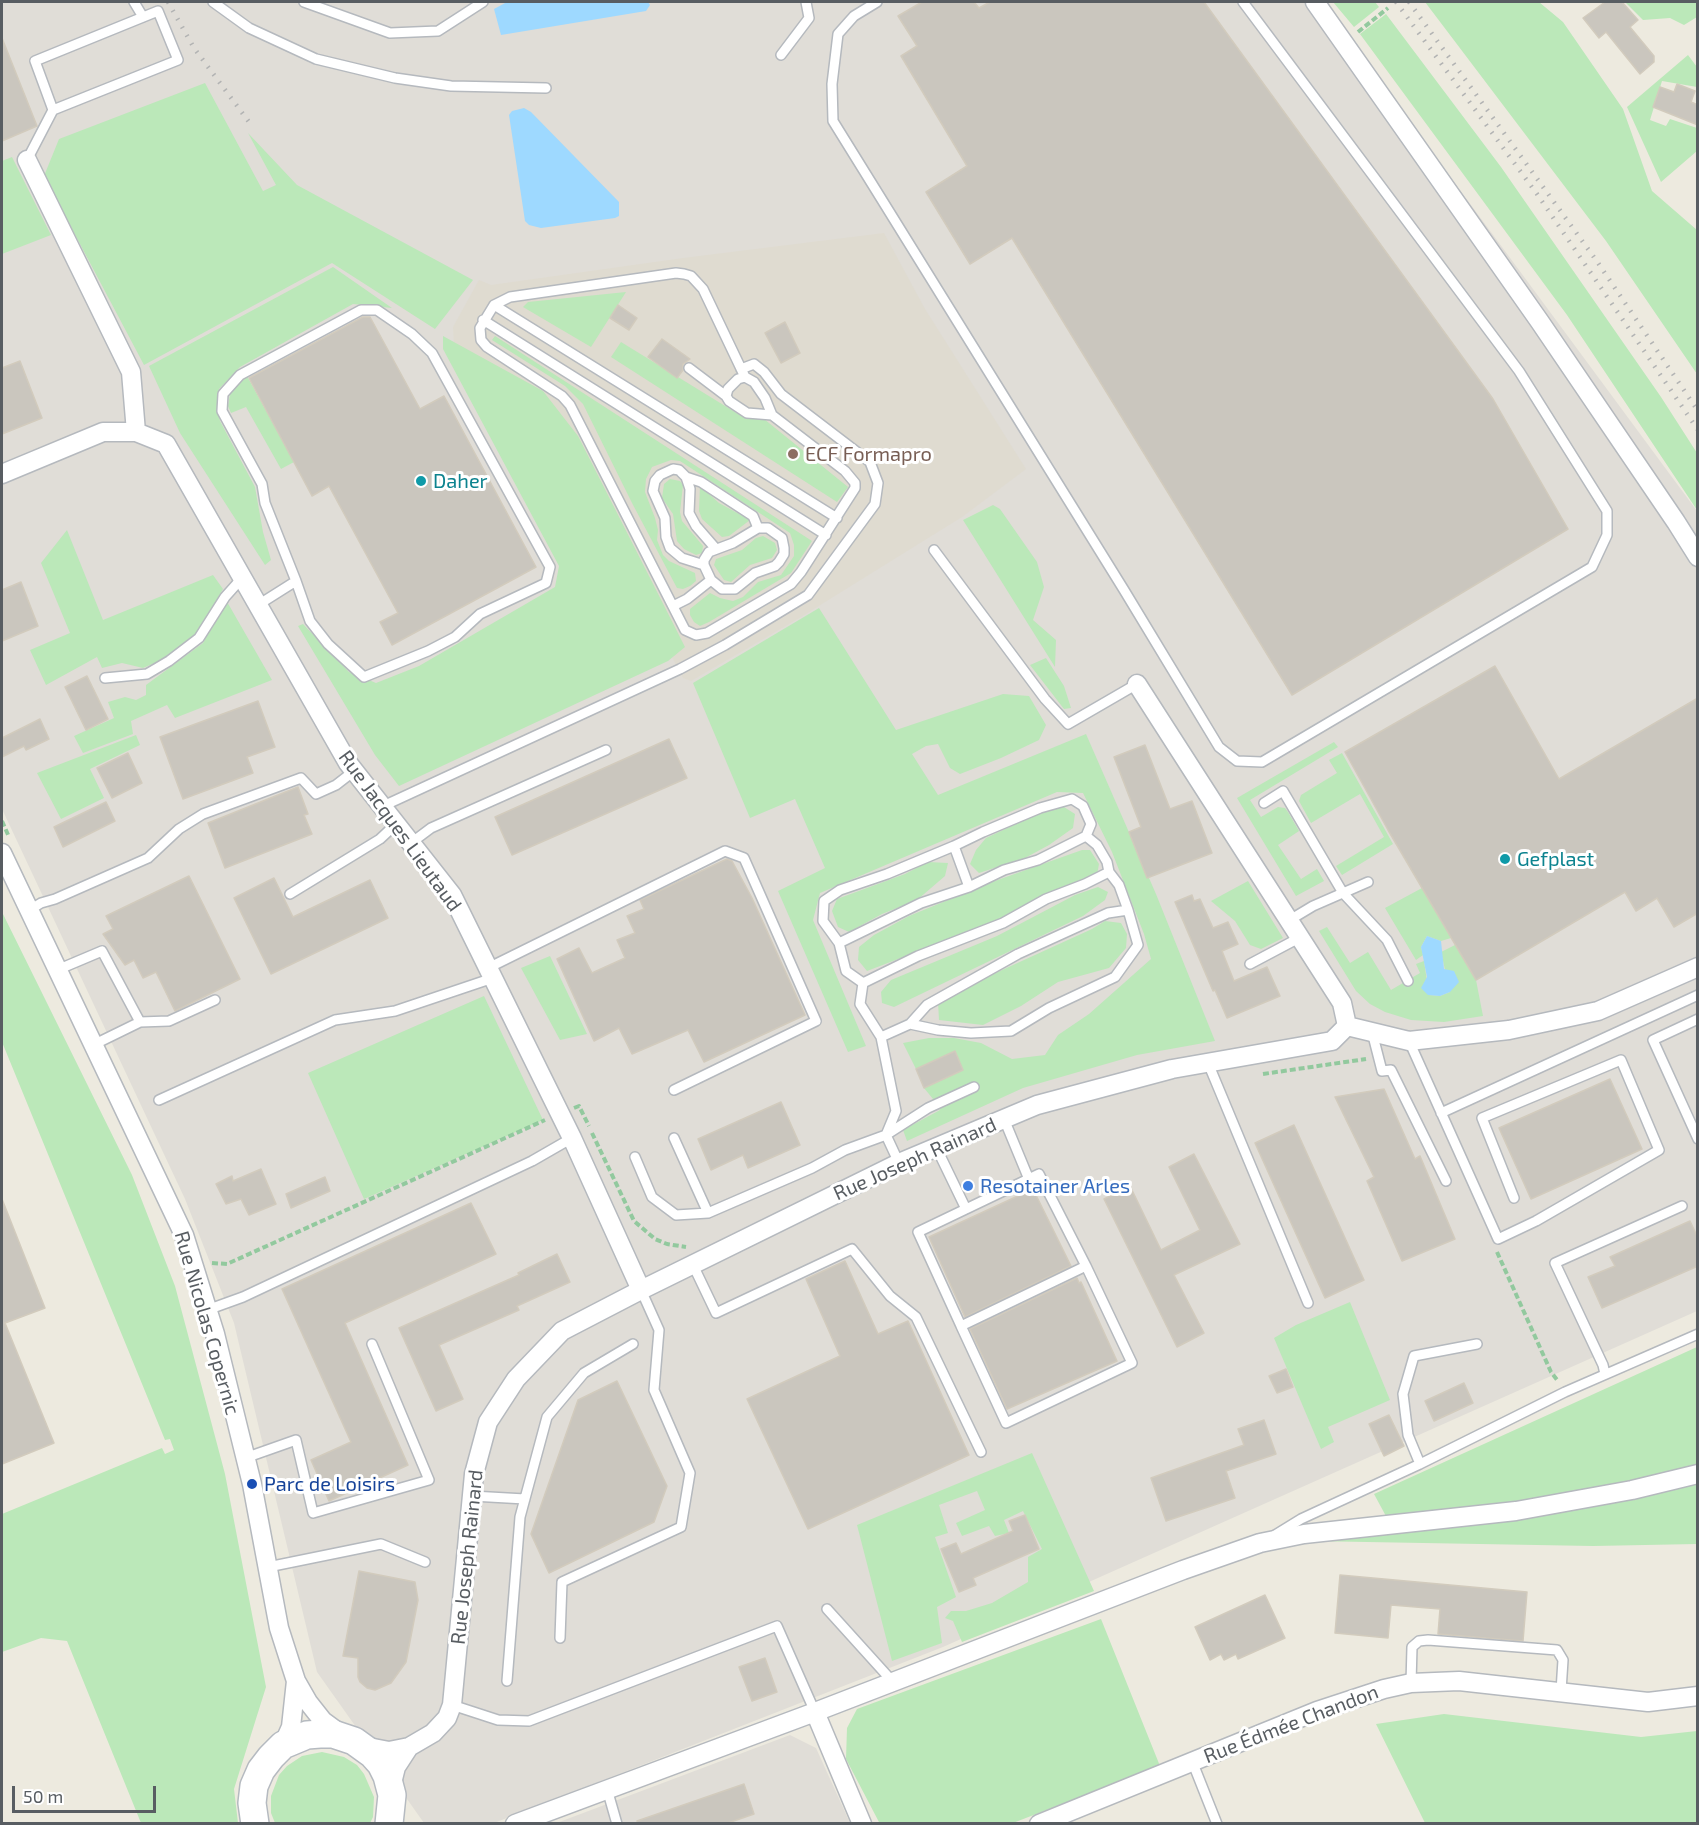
<!DOCTYPE html>
<html>
<head>
<meta charset="utf-8">
<style>
	body { margin:0 }
	#map { position:relative; width:1699px; height:1825px; overflow:hidden; background:#edeadf; font-family:"Exo 2",sans-serif }
	canvas { display:block }
	.frame { position:absolute; inset:0; border:3px solid #585d62; pointer-events:none }
	.scale { position:absolute; left:12px; top:1786px; width:144px; height:27px; box-sizing:border-box; border:3px solid #585d62; border-top:0; padding-left:8px; font-size:18px; line-height:21px; white-space:nowrap; color:#585d62; -webkit-text-stroke:4px #fff; paint-order:stroke }
</style>
</head>
<body>
<div id="map">
<canvas width="1699" height="1825"></canvas>
<div class="frame"></div>
<div class="scale">50 m</div>
</div>
<script>
const g = document.querySelector('canvas').getContext('2d');
g.lineJoin = 'round';
function paint(path, color) {
  g.fillStyle = color;
  g.fill(path, 'evenodd');
}
function toPath(rows) {
  const path = new Path2D();
  for (const r of rows) {
    path.moveTo(r[0], r[1]);
    for (let i = 2; i < r.length; i += 2) path.lineTo(r[i], r[i + 1]);
  }
  return path;
}
function stroke(path, color, width, dash) {
  g.strokeStyle = color;
  g.lineWidth = width;
  g.lineCap = dash ? 'butt' : 'round';
  g.setLineDash(dash || []);
  g.stroke(path);
}
function drawText(font, color, halo, rows, align = 'center') {
  g.font = font + ' "Exo 2",sans-serif';
  g.lineWidth = 6;
  g.setLineDash([]);
  g.textBaseline = 'middle';
  g.strokeStyle = halo;
  g.fillStyle = color;
  for (const [text, x, y, turn = 0] of rows) {
    g.save();
    g.translate(x, y);
    g.rotate((+turn || 0) * Math.PI / 180);
    g.textAlign = isNaN(turn) ? turn : align;
    if (halo) g.strokeText(text, 0, 0);
    g.fillText(text, 0, 0);
    g.restore();
  }
}
paint(toPath([
	[2,2,1321,2,1697,511,1697,1311,943,1647,494,1823,424,1823,317,1672,234,1323,185,1199,2,809],
	[790,1735,816,1748,850,1823,554,1824]
]), '#e0ddd7');
paint(toPath([
	[884,233,925,309,1026,469,962,517,801,617,691,681,683,678,660,634,454,345,453,327,479,280,491,285,683,258]
]), '#dfdbd0');
paint(toPath([
	[1333,2,1375,2,1379,7,1354,27],
	[1425,2,1539,2,1563,22,1623,109,1652,191,1697,230,1697,374,1606,241],
	[1625,2,1697,2,1697,17,1684,25,1670,18,1643,20],
	[1386,14,1501,167,1661,397,1697,453,1697,510,1567,315,1360,34],
	[1688,55,1697,67,1697,87,1662,81,1650,120,1666,126,1670,119,1697,128,1697,151,1661,182,1627,107],
	[205,83,263,191,276,185,248,133,297,185,473,280,435,329,332,263,144,365,44,176,59,139],
	[12,157,51,235,2,254,2,161],
	[333,267,392,308,353,304,240,367,219,389,217,405,220,421,255,487,263,532,271,560,265,565,180,433,149,366],
	[626,292,591,347,523,307,528,302],
	[443,336,543,391,578,436,685,647,668,661,399,786,375,755,298,626,303,624,349,672,376,683,419,666,555,587,559,566,443,349],
	[495,336,812,541,791,573,709,622,700,626,694,622,690,615,690,609,710,593,720,598,733,601,743,597,758,582,781,575,794,556,794,545,790,533,680,461,671,460,652,467,646,479,645,492,655,518,658,530,657,540,663,555,669,561,695,573,696,581,690,586,683,589,677,588,632,503,583,404,565,386,492,340],
	[621,342,743,417,764,419,848,487,837,502,611,357],
	[247,376,294,462,281,469,246,407,231,413,228,406,230,394,241,380],
	[670,479,680,481,683,485,680,512,682,521,703,546,702,553,696,555,684,549,677,541,673,514,662,498,664,484],
	[700,486,719,503,750,520,729,536,722,537,702,519,699,511],
	[993,505,1000,509,1037,562,1044,587,1033,620,1056,640,1055,667,963,520],
	[67,530,103,620,213,575,223,589,199,631,186,645,164,659,143,668,122,663,102,668,97,657,46,685,30,650,70,633,41,563],
	[763,536,775,543,777,550,772,558,750,565,731,582,724,580,714,565,716,559,742,550,756,538],
	[226,600,272,680,175,718,167,705,131,721,133,734,83,753,74,736,114,718,108,702,125,697,136,700,146,695,146,685,203,643],
	[819,608,896,730,1003,694,1029,696,1046,725,1039,740,1001,758,960,774,950,768,938,744,926,746,912,754,938,795,1086,734,1156,894,1215,1041,1137,1055,1023,1088,907,1141,903,1130,940,1110,933,1099,924,1088,962,1070,954,1052,916,1069,903,1043,929,1038,954,1038,981,1043,1012,1059,1045,1055,1058,1035,1089,1014,1151,959,1144,934,1112,852,1083,793,1057,792,820,893,813,920,866,1046,848,1052,778,891,825,868,795,799,750,818,693,683],
	[1046,658,1064,686,1071,708,1064,709,1030,665],
	[136,735,140,745,90,769,104,798,61,819,37,773],
	[1334,742,1338,747,1250,800,1261,817,1278,807,1285,808,1288,812,1299,831,1278,845,1301,879,1317,869,1324,881,1296,896,1237,798],
	[1342,753,1393,844,1342,875,1336,866,1384,837,1360,794,1311,823,1299,801,1301,795,1337,773,1329,760],
	[1064,807,1075,814,1073,828,1049,845,1025,858,979,873,970,864,976,850,986,838,1046,810],
	[1082,850,1090,850,1099,864,1097,875,1037,899,992,923,867,971,858,960,859,947,874,935,909,916,992,882],
	[928,862,948,863,945,876,917,900,882,914,849,932,838,927,832,911,837,899,905,874],
	[1248,881,1283,938,1261,949,1250,945,1235,921,1211,901],
	[1098,887,1108,892,1105,900,1083,916,894,1007,882,1003,881,992,891,980,997,936,1075,895],
	[1422,888,1451,938,1441,941,1427,936,1421,947,1423,955,1416,960,1385,908],
	[2,912,132,1175,175,1286,225,1474,266,1687,234,1789,238,1823,141,1823,67,1641,41,1638,2,1652,2,1514,162,1448,165,1454,174,1450,170,1439,165,1440,2,1042],
	[1105,921,1121,923,1127,934,1126,948,1109,968,1058,982,1021,1006,983,1025,939,1020,938,1002,967,986,1092,929],
	[1327,927,1350,963,1368,952,1391,990,1420,973,1416,964,1424,961,1429,995,1440,996,1450,992,1441,952,1455,945,1476,980,1483,1016,1444,1022,1411,1020,1385,1012,1370,1004,1356,991,1319,931],
	[550,956,587,1034,560,1040,521,968],
	[484,996,543,1120,364,1199,308,1073],
	[1350,1302,1390,1400,1328,1427,1334,1442,1321,1449,1274,1338,1296,1325],
	[1697,1347,1697,1465,1630,1481,1527,1500,1444,1513,1387,1518,1374,1494],
	[1032,1453,1094,1591,962,1642,953,1621,945,1618,951,1611,966,1611,992,1603,1028,1582,1028,1557,1042,1549,1023,1511,1004,1520,1009,1533,995,1536,989,1526,962,1536,956,1523,985,1510,977,1491,939,1505,948,1533,935,1537,956,1597,937,1607,942,1643,892,1661,857,1525],
	[1697,1481,1697,1544,1593,1546,1310,1541],
	[1101,1619,1160,1766,1013,1823,880,1824,846,1759,847,1728,857,1709],
	[1444,1714,1641,1737,1697,1731,1697,1823,1425,1823,1376,1724],
	[322,1752,344,1757,357,1765,364,1774,374,1797,373,1817,370,1823,275,1823,271,1813,271,1796,279,1775,287,1766,302,1756]
]), '#bbe8b9');
paint(toPath([
	[507,2,648,2,650,5,646,11,501,35,494,9],
	[524,108,531,112,619,202,619,216,615,218,541,228,529,225,525,221,509,115,512,111],
	[1427,936,1441,941,1444,969,1454,971,1459,982,1450,992,1440,996,1428,995,1421,988,1427,977,1421,947]
]), '#9ed9ff');
const building = toPath([
	[922,2,974,2,979,8,990,2,1204,2,1493,399,1568,529,1292,695,1012,238,970,264,926,192,967,166,901,56,917,46,898,16,922,2],
	[1605,2,1622,2,1638,20,1630,27,1654,56,1654,62,1640,74,1606,32,1599,38,1583,18,1605,2],
	[2,38,37,126,2,141,2,38],
	[1677,84,1695,91,1691,102,1698,105,1698,125,1653,107,1660,87,1674,92,1677,84],
	[618,305,637,318,629,330,610,318,618,305],
	[363,317,370,317,420,409,444,396,536,567,392,645,380,622,398,613,329,486,312,496,249,378,363,317],
	[785,322,800,353,781,363,765,333,785,322],
	[662,339,690,359,683,364,683,370,677,378,648,357,662,339],
	[20,361,42,418,2,434,2,368,20,361],
	[21,582,38,626,2,641,2,590,21,582],
	[1495,666,1559,779,1698,698,1698,913,1674,927,1657,898,1636,911,1625,892,1476,980,1388,830,1345,752,1495,666],
	[87,676,108,719,86,730,65,687,87,676],
	[258,701,275,747,247,757,253,773,183,799,160,737,258,701],
	[40,719,49,739,26,750,24,746,2,757,2,738,40,719],
	[669,739,687,778,512,855,495,817,669,739],
	[1145,745,1170,809,1192,801,1212,853,1147,878,1129,832,1141,827,1114,757,1145,745],
	[128,753,142,783,112,798,97,768,128,753],
	[298,787,308,814,304,815,312,834,225,868,208,823,298,787],
	[106,802,115,821,63,847,54,827,106,802],
	[727,859,732,861,752,898,805,1015,704,1062,688,1030,632,1054,619,1028,594,1041,557,959,579,948,592,973,625,958,617,940,635,933,627,916,644,909,640,900,727,859],
	[189,876,240,979,175,1011,156,972,143,978,134,960,125,965,103,934,113,929,106,916,189,876],
	[274,878,293,917,370,880,388,918,271,974,234,898,274,878],
	[1192,895,1194,901,1200,899,1213,928,1228,922,1238,944,1222,951,1234,981,1267,967,1280,996,1227,1018,1215,990,1213,991,1175,902,1192,895],
	[955,1051,963,1070,924,1088,916,1069,955,1051],
	[1610,1079,1642,1149,1531,1199,1499,1128,1610,1079],
	[1384,1089,1415,1159,1420,1156,1455,1239,1402,1261,1367,1181,1374,1177,1335,1097,1384,1089],
	[781,1102,800,1145,748,1168,743,1155,711,1170,698,1139,781,1102],
	[1294,1125,1364,1280,1325,1298,1255,1143,1294,1125],
	[1194,1154,1240,1244,1174,1275,1204,1333,1177,1347,1104,1199,1130,1186,1161,1250,1200,1230,1169,1167,1194,1154],
	[261,1169,276,1204,249,1215,241,1199,226,1204,216,1184,232,1176,233,1181,261,1169],
	[325,1177,330,1191,291,1208,286,1194,325,1177],
	[1033,1189,1071,1266,965,1317,929,1237,1033,1189],
	[2,1199,45,1308,5,1323,54,1443,2,1464,2,1199],
	[471,1203,496,1254,345,1323,408,1465,329,1501,311,1460,351,1442,282,1289,471,1203],
	[1690,1221,1698,1238,1698,1266,1602,1308,1588,1277,1615,1266,1610,1257,1690,1221],
	[557,1254,570,1282,517,1306,519,1310,439,1345,463,1399,436,1411,399,1328,519,1275,518,1273,557,1254],
	[845,1261,878,1334,908,1321,969,1455,808,1529,747,1399,840,1356,806,1279,845,1261],
	[1077,1278,1079,1283,1081,1282,1117,1361,1007,1409,970,1329,1077,1278],
	[1286,1369,1293,1387,1277,1393,1269,1376,1286,1369],
	[617,1381,667,1486,654,1522,549,1573,531,1534,578,1400,617,1381],
	[1464,1383,1473,1403,1434,1421,1425,1401,1464,1383],
	[1389,1415,1404,1446,1384,1456,1369,1424,1389,1415],
	[1264,1420,1276,1454,1226,1471,1235,1498,1166,1521,1151,1478,1244,1445,1238,1429,1264,1420],
	[1025,1515,1039,1549,973,1578,976,1585,959,1592,941,1549,956,1543,961,1554,1013,1531,1009,1521,1025,1515],
	[359,1571,415,1582,418,1600,406,1662,391,1683,375,1690,367,1688,360,1682,358,1677,358,1658,343,1656,359,1571],
	[1340,1575,1527,1592,1523,1641,1438,1634,1440,1609,1391,1605,1388,1638,1335,1633,1340,1575],
	[1265,1595,1285,1638,1238,1659,1236,1654,1224,1660,1221,1654,1210,1660,1195,1627,1265,1595],
	[765,1658,777,1692,752,1701,739,1667,765,1658],
	[744,1784,754,1814,725,1824,638,1824,637,1821,744,1784]
]);
paint(building, '#cac6be');
stroke(building, '#d2cbbd', 1.5);
const lane = toPath([
	[134,2,143,17],
	[213,2,249,28,316,59,395,78,451,86,546,88],
	[304,2,390,33,438,31,483,2],
	[877,2,854,16,838,34,832,84,833,121,1124,590,1219,747,1237,761,1262,762,1592,567,1607,535,1607,511,1519,371,1243,2],
	[781,55,809,18,806,2],
	[27,160,53,110,178,60,158,11,35,61,53,110],
	[494,305,837,518],
	[483,320,826,535],
	[689,368,726,396],
	[745,377,738,379,728,389,726,396,729,401,747,413,772,415,845,471,855,483,855,488,801,572,791,584,707,633,696,635,685,630,570,405,562,396,487,347,481,340,480,328,494,305,510,297,676,273,684,274,691,276,703,289,745,377,754,382,765,398,772,415],
	[686,477,701,482,753,516,758,528],
	[934,550,1045,699,1068,724,1137,684],
	[704,565,682,558,670,548,666,537,665,518,653,491,655,481,660,475,673,469,679,470,686,477,690,489,689,513,696,526,716,549],
	[258,605,296,581,310,621,328,644,364,677,428,651,455,637,480,614,546,583,550,567,432,353,412,334,377,310,361,310,240,375,223,394,222,411,262,484,265,503,296,581],
	[673,606,687,599,711,580,722,589,735,589,755,573,775,566,779,562,784,554,784,548,782,538,768,528,758,528,733,543,709,552,704,560,704,565,711,580],
	[105,678,147,674,169,661,199,638,225,597,242,578],
	[1264,803,1283,791,1343,893,1387,940,1408,981],
	[381,807,680,669,725,645,808,595,875,504,878,483,870,462,781,394,764,372,754,364,741,369],
	[411,843,431,828,606,750],
	[954,846,983,832,1040,808,1072,799,1083,806,1091,824,1086,836],
	[290,894,380,839,396,824],
	[28,911,41,903,55,899,148,858,179,829,203,814,301,778,316,794,336,785,354,771],
	[1288,921,1313,906,1368,882],
	[839,943,823,921,824,901,840,890,887,874,954,846,969,887],
	[1250,964,1299,938],
	[488,968,725,851,744,858,816,1021,674,1090],
	[57,970,102,951,140,1022,93,1045],
	[863,983,846,971,839,943,921,903,969,887,1004,870,1038,860,1086,836,1097,845,1107,862,1109,872],
	[1698,1019,1653,1040,1698,1139],
	[140,1022,169,1021,215,1000],
	[1372,1032,1382,1071,1391,1070,1446,1181],
	[881,1037,860,1004,863,983,918,956,1003,923,1046,899,1085,884,1109,872,1119,885,1128,910],
	[1409,1041,1498,1239,1536,1221,1659,1150,1621,1060,1482,1118,1514,1198],
	[1208,1063,1308,1303],
	[159,1100,335,1020,395,1011,493,978],
	[1441,1113,1698,995],
	[1004,1119,1028,1177],
	[674,1138,708,1213],
	[936,1147,966,1209],
	[635,1157,652,1197,676,1215,708,1213,812,1168,845,1150,886,1135,928,1108,974,1087],
	[899,1163,886,1135,896,1111,881,1037,910,1024,938,1030,971,1033,1011,1031,1049,1008,1115,977,1138,945,1128,910,1108,913,1018,954,927,1005,910,1024],
	[1039,1174,1086,1266,961,1326,918,1232,1039,1174],
	[693,1265,716,1313,852,1249,890,1296,916,1317,981,1452],
	[207,1310,243,1297,532,1161,572,1138],
	[961,1326,1006,1423,1132,1363,1086,1266],
	[1605,1374,1603,1365,1555,1263,1682,1206],
	[245,1458,296,1440,313,1513,429,1480,372,1344],
	[1420,1464,1408,1435,1403,1394,1414,1356,1477,1344],
	[472,1496,525,1499],
	[1275,1535,1301,1519,1420,1464,1565,1392,1698,1334],
	[268,1567,381,1544,425,1562],
	[827,1609,893,1682],
	[560,1638,562,1582,681,1527,690,1473,654,1390,659,1330,641,1290],
	[507,1681,520,1517,547,1417,584,1373,633,1344],
	[1411,1683,1412,1647,1419,1641,1428,1640,1557,1650,1563,1660,1561,1691],
	[452,1705,498,1720,529,1721,777,1626,815,1712],
	[1192,1761,1217,1824],
	[607,1789,617,1824]
]);
const street = toPath([
	[1315,2,1540,322,1676,522,1698,557],
	[27,160,131,372,136,432],
	[2,474,103,432,136,432,166,444,348,763,452,895,572,1138,641,1290],
	[1137,684,1342,1003,1347,1026],
	[2,853,184,1235,215,1334,252,1484,279,1628,296,1681,308,1702,323,1721,342,1735],
	[1347,1026,1409,1041,1509,1030,1598,1011,1698,967],
	[815,1712,862,1824],
	[283,1745,291,1727,296,1681],
	[363,1746,389,1751,409,1747,396,1767,391,1787],
	[409,1747,433,1733,447,1718,452,1705,474,1474,488,1422,516,1379,562,1331,641,1290,899,1163,1037,1105,1172,1069,1332,1041,1347,1026],
	[515,1824,815,1712,1183,1570,1260,1543,1304,1534,1516,1511,1632,1490,1698,1474],
	[1039,1824,1317,1711,1384,1689,1411,1683,1459,1681,1648,1702,1698,1696]
]);
const secondary = toPath([
	[255,1824,252,1803,254,1786,261,1770,271,1757,283,1745,307,1735,320,1734,333,1734,354,1741,372,1754,381,1764,387,1776,392,1795,389,1824]
]);
stroke(lane, '#b5b9be', 12);
stroke(street, '#b5b9be', 21);
stroke(secondary, '#b5bac0', 30);
stroke(toPath([
	[1358,32,1388,8],
	[2,821,9,837],
	[1263,1074,1366,1059],
	[574,1108,579,1106,589,1126],
	[592,1133,634,1221,655,1239,667,1244,686,1247],
	[1497,1252,1551,1372,1558,1381],
	[212,1263,227,1264,545,1120]
]), '#92c99e', 4, [6, 3]);
stroke(lane, '#fff', 9);
stroke(street, '#fff', 18);
stroke(secondary, '#fff', 27);
stroke(toPath([
	[168,2,194,48,249,122],
	[1396,2,1537,194,1698,430],
	[1409,2,1596,260,1698,411]
]), '#b2b3b3', 4.5, [1.5, 8]);
for (const [x, y, r, color] of [
	[793,454,6,"#8d6e63"],
	[421,481,6,"#0f9aa8"],
	[1505,859,6,"#0f9aa8"],
	[968,1186,6,"#3f7fe0"],
	[252,1484,6,"#1a4fb4"]
]) {
  const dot = new Path2D();
  dot.arc(x, y, r, 0, 2 * Math.PI);
  g.fillStyle = color;
  g.fill(dot);
  stroke(dot, '#fff', 2);
}
drawText('20px', '#785e54', '#fff', [
	["ECF Formapro",805,454]
], 'left');
drawText('20px', '#0d838f', '#fff', [
	["Daher",433,481],
	["Gefplast",1517,859]
], 'left');
drawText('20px', '#585d62', '#fff', [
	["Rue Jacques Lieutaud",400,831,54],
	["Rue Joseph Rainard",915,1159,-24],
	["Rue Nicolas Copernic",207,1323,74],
	["Rue Joseph Rainard",467,1557,-84],
	["Rue Édmée Chandon",1291,1724,-21]
]);
drawText('20px', '#366cbe', '#fff', [
	["Resotainer Arles",980,1186]
], 'left');
drawText('20px', '#164399', '#fff', [
	["Parc de Loisirs",264,1484]
], 'left');
</script>
</body>
</html>
